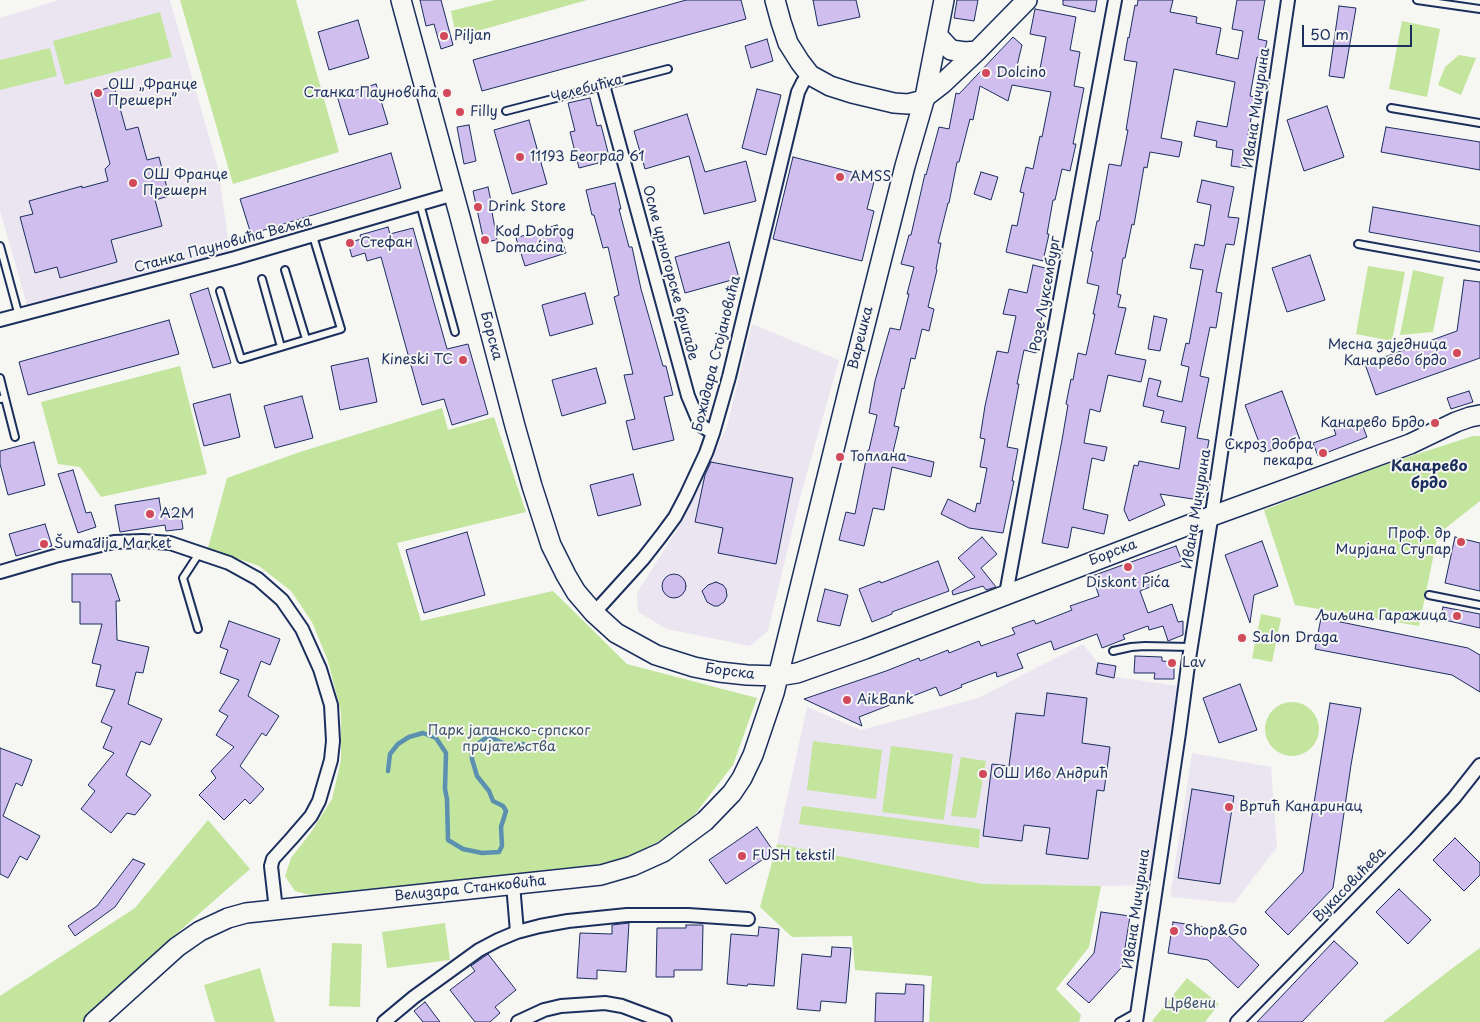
<!DOCTYPE html>
<html>
<head>
<meta charset="utf-8">
<style>
	body { margin:0 }
	#map { position:relative; width:1480px; height:1022px; overflow:hidden; background:#f6f6f2; font-family:"Playpen Sans",sans-serif }
	canvas { display:block }
	.scale { position:absolute; left:1302px; top:25px; width:110px; height:22px; box-sizing:border-box; border:2px solid #1b2f5e; border-top:0; padding-left:6px; font-size:15px; line-height:18px; white-space:nowrap; color:#1b2f5e; -webkit-text-stroke:4px #f6f6f2; paint-order:stroke }
</style>
</head>
<body>
<div id="map">
<canvas width="1480" height="1022"></canvas>
<div class="scale">50 m</div>
</div>
<script>
const g = document.querySelector('canvas').getContext('2d');
g.lineJoin = 'round';
function paint(path, color) {
  g.fillStyle = color;
  g.fill(path, 'evenodd');
}
function toPath(rows) {
  const path = new Path2D();
  for (const r of rows) {
    if (r.length === 3) {
      path.moveTo(r[0] + r[2], r[1]);
      path.arc(r[0], r[1], r[2], 0, 2 * Math.PI);
      continue;
    }
    path.moveTo(r[0], r[1]);
    for (let i = 2; i < r.length; i += 2) path.lineTo(r[i], r[i + 1]);
  }
  return path;
}
function stroke(path, color, width, dash) {
  g.strokeStyle = color;
  g.lineWidth = width;
  g.lineCap = dash ? 'butt' : 'round';
  g.setLineDash(dash || []);
  g.stroke(path);
}
function drawText(font, color, halo, rows, align = 'center') {
  g.font = font + ' "Playpen Sans",sans-serif';
  g.lineWidth = 4;
  g.setLineDash([]);
  g.textBaseline = 'middle';
  g.strokeStyle = halo;
  g.fillStyle = color;
  for (const [text, x, y, turn = 0] of rows) {
    g.save();
    g.translate(x, y);
    g.rotate((+turn || 0) * Math.PI / 180);
    g.textAlign = isNaN(turn) ? turn : align;
    if (halo) g.strokeText(text, 0, 0);
    g.fillText(text, 0, 0);
    g.restore();
  }
}
paint(toPath([
	[59,0,170,0,218,168,231,259,28,308,0,211,0,18],
	[752,324,839,360,801,494,768,631,750,646,667,629,638,612,637,593,683,520,727,426],
	[1083,644,1098,663,1096,674,1185,687,1156,885,1101,886,983,884,777,844,807,707,861,730,978,698],
	[1192,753,1271,767,1277,847,1234,903,1170,897]
]), '#ebe5f1');
paint(toPath([
	[180,0,296,0,339,152,233,184],
	[495,0,587,0,456,37,451,11],
	[160,12,172,57,65,85,53,41],
	[1402,21,1440,29,1427,97,1389,89],
	[50,48,57,76,0,90,0,60],
	[1459,55,1476,58,1461,95,1438,85,1445,67],
	[1368,266,1405,272,1392,341,1356,334],
	[1413,270,1444,277,1433,332,1400,335],
	[180,366,207,474,101,497,80,467,58,464,41,402],
	[442,408,448,430,494,417,526,512,397,543,421,621,553,591,627,664,757,698,733,765,685,827,620,862,323,895,310,895,295,891,285,876,291,858,312,831,332,799,341,760,341,712,328,661,312,622,291,591,259,566,208,548,227,478,300,452],
	[1473,436,1480,436,1480,501,1438,534,1419,626,1295,605,1264,510,1380,466],
	[1261,614,1281,618,1272,662,1252,658],
	[1292,729,27],
	[813,741,882,750,876,799,807,790],
	[891,746,953,754,944,820,882,812],
	[961,757,986,761,976,818,951,816],
	[802,806,980,829,979,848,799,824],
	[208,820,250,869,167,942,85,1022,0,1022,0,996,135,908],
	[777,844,983,884,1101,886,1089,947,1056,989,1081,1015,1079,1022,929,1022,932,976,855,970,852,936,792,937,760,907],
	[445,923,450,960,387,968,382,932],
	[332,943,362,944,360,1007,329,1006],
	[1480,948,1480,1022,1383,1022,1454,967],
	[260,968,275,1022,215,1022,204,985],
	[1187,978,1219,1004,1205,1022,1154,1022,1152,1021]
]), '#c3e59e');
stroke(toPath([
	[388,771,390,754,398,744,409,737,423,733,436,738,446,753,445,789,447,799,448,840,463,849,482,853,499,852,502,846,501,827,506,811,503,806,493,801,489,791,477,776,472,759,472,751,479,743,487,737,492,738,507,745,523,744]
]), '#5c90b1', 4.5);
const building = toPath([
	[420,0,441,0,453,45,441,49,434,24,426,26,420,0],
	[686,0,741,0,746,19,482,91,473,60,686,0],
	[813,0,856,0,860,17,818,26,813,0],
	[957,0,978,0,974,21,954,18,957,0],
	[1063,0,1097,0,1095,12,1063,5,1063,0],
	[1138,0,1173,0,1170,12,1197,17,1196,23,1221,28,1216,54,1238,59,1243,31,1232,29,1237,0,1265,0,1258,39,1267,41,1263,59,1257,57,1250,96,1255,97,1248,135,1251,135,1246,168,1231,166,1233,150,1216,147,1217,141,1194,136,1197,121,1227,127,1235,82,1174,69,1161,138,1182,142,1179,157,1150,152,1147,168,1144,167,1134,225,1132,224,1125,258,1123,258,1117,294,1121,295,1118,307,1126,308,1115,354,1146,360,1141,382,1108,375,1100,412,1090,409,1084,443,1107,447,1104,461,1092,458,1083,509,1108,515,1104,534,1072,527,1068,548,1042,543,1062,440,1068,405,1066,404,1071,379,1073,380,1078,353,1086,355,1095,314,1093,314,1099,286,1087,283,1093,252,1091,251,1097,221,1099,221,1109,164,1121,166,1128,130,1126,130,1137,62,1124,60,1128,37,1129,38,1135,5,1137,6,1138,0],
	[1339,6,1356,8,1344,78,1329,76,1339,6],
	[1035,9,1076,17,1070,50,1080,52,1074,86,1084,88,1073,144,1076,144,1070,171,1062,169,1055,200,1053,200,1047,234,1049,234,1043,261,1006,252,1012,225,1017,226,1024,193,1020,192,1026,167,1033,169,1040,136,1042,137,1051,92,1012,85,1008,101,980,86,973,120,970,119,959,162,957,162,949,203,948,203,938,243,941,243,936,269,937,270,928,307,934,309,929,331,922,329,915,359,911,358,904,389,902,388,894,426,899,427,893,452,934,462,931,477,892,467,884,510,873,508,864,546,839,540,846,512,855,514,868,450,869,450,877,415,869,413,875,381,882,356,890,328,900,330,909,294,907,294,914,267,901,264,909,235,911,235,925,174,926,175,939,127,949,129,956,93,959,94,1013,37,1022,45,1016,70,1039,74,1046,37,1030,34,1035,9],
	[358,20,369,58,329,70,318,32,358,20],
	[767,39,773,61,751,68,745,46,767,39],
	[376,84,388,124,349,135,337,96,376,84],
	[114,86,126,130,138,127,147,160,159,157,169,196,155,200,162,226,111,240,117,262,60,278,57,267,35,273,20,217,33,214,29,201,82,186,82,188,108,181,105,169,110,164,91,93,114,86],
	[757,89,781,95,766,155,742,148,757,89],
	[590,98,597,126,601,125,610,160,579,168,570,132,575,131,568,103,590,98],
	[1327,106,1344,157,1304,171,1287,120,1327,106],
	[687,114,705,172,746,161,756,201,704,214,689,156,645,169,634,131,687,114],
	[529,120,547,184,512,194,494,130,529,120],
	[469,125,476,161,464,164,457,127,469,125],
	[1386,127,1480,142,1480,170,1381,152,1386,127],
	[391,153,401,188,251,234,240,199,391,153],
	[793,157,875,178,867,209,874,211,862,261,773,239,793,157],
	[981,172,998,177,991,200,974,194,981,172],
	[1202,180,1234,187,1228,217,1239,218,1234,245,1226,244,1216,292,1222,293,1216,328,1210,327,1200,376,1209,378,1197,438,1209,440,1202,481,1208,484,1204,496,1200,503,1193,499,1160,494,1165,505,1129,521,1124,510,1134,465,1138,466,1139,461,1179,469,1186,427,1161,422,1164,411,1143,406,1149,378,1161,381,1157,396,1182,402,1189,367,1181,365,1186,343,1189,344,1203,270,1190,268,1195,244,1204,246,1211,205,1197,202,1202,180],
	[615,183,621,209,619,209,629,247,632,247,641,289,663,366,666,366,673,395,664,397,674,440,633,450,626,421,635,419,624,375,633,374,614,297,619,295,608,247,603,248,594,215,592,215,586,190,615,183],
	[488,187,492,206,491,206,497,240,484,242,473,191,488,187],
	[1373,207,1480,226,1480,252,1369,232,1373,207],
	[557,225,566,253,525,266,516,238,557,225],
	[388,227,390,234,413,228,447,349,468,344,488,414,452,425,444,399,422,405,381,257,367,261,365,253,352,257,348,243,361,239,360,235,388,227],
	[729,242,739,278,685,293,675,257,729,242],
	[1310,255,1325,300,1287,312,1272,268,1310,255],
	[1033,265,1053,270,1039,329,1041,330,1036,353,1024,350,1017,384,1019,384,1007,447,1018,449,1012,481,1014,481,1003,533,969,528,941,514,948,499,975,512,977,503,980,504,987,468,980,467,985,439,980,438,985,406,997,351,1008,353,1016,316,1003,314,1009,289,1027,293,1033,265],
	[1464,280,1480,282,1480,358,1376,395,1365,364,1457,331,1464,280],
	[208,288,231,363,213,368,190,294,208,288],
	[585,293,593,324,550,336,542,305,585,293],
	[1154,316,1167,319,1160,351,1148,349,1154,316],
	[169,320,179,354,28,395,19,362,169,320],
	[368,358,377,402,340,410,331,366,368,358],
	[596,368,606,403,562,416,552,380,596,368],
	[1282,391,1300,440,1263,453,1245,405,1282,391],
	[1469,391,1473,402,1451,409,1447,398,1469,391],
	[230,394,240,437,204,446,193,404,230,394],
	[302,396,313,438,275,448,264,406,302,396],
	[1348,424,1350,429,1362,424,1367,437,1318,456,1313,443,1336,435,1334,429,1348,424],
	[34,442,45,485,8,495,0,464,0,451,34,442],
	[711,462,793,478,776,564,718,553,723,528,695,522,705,475,711,462],
	[73,470,86,513,91,512,96,527,78,533,58,474,73,470],
	[633,474,641,505,598,516,590,485,633,474],
	[159,498,161,511,180,508,183,529,166,531,165,525,120,532,115,505,159,498],
	[45,524,52,546,16,556,9,534,45,524],
	[467,532,485,595,424,613,406,550,467,532],
	[982,537,997,554,981,568,996,587,986,590,983,586,953,595,952,591,975,577,958,558,982,537],
	[1455,537,1480,543,1480,591,1445,583,1455,537],
	[1262,541,1278,586,1254,595,1250,623,1225,555,1262,541],
	[1176,546,1182,561,1145,574,1150,587,1140,591,1148,613,1172,604,1178,622,1183,621,1183,635,1168,641,1163,626,1149,630,1148,626,1123,635,1125,639,1102,648,1097,634,1054,650,1051,641,1017,654,1023,668,997,677,996,672,961,685,962,687,940,696,936,687,859,717,862,726,804,699,886,671,919,658,920,661,948,650,949,653,979,641,981,646,1015,634,1012,628,1034,620,1036,624,1072,610,1070,606,1099,596,1092,576,1176,546],
	[938,561,949,591,892,612,892,614,872,622,859,589,880,581,881,583,938,561],
	[674,586,12],
	[72,574,111,574,120,601,116,601,117,640,149,647,143,673,136,672,128,704,162,719,150,745,141,741,126,775,151,795,135,815,127,813,111,833,81,809,95,791,88,785,114,753,103,748,112,727,101,722,115,690,96,686,101,665,92,663,102,624,80,624,80,602,72,602,72,574],
	[716,582,723,585,726,589,727,596,724,602,718,606,714,606,707,602,702,591,708,585,716,582],
	[825,589,848,595,840,626,817,621,825,589],
	[1443,607,1480,614,1480,628,1440,619,1443,607],
	[1321,618,1468,648,1480,655,1480,692,1452,675,1315,649,1321,618],
	[229,621,280,639,270,665,261,661,248,696,279,716,266,736,262,733,240,766,264,789,250,804,245,799,224,820,199,795,216,778,211,771,234,747,216,735,228,716,219,711,239,680,220,673,228,650,220,647,229,621],
	[1135,656,1162,657,1162,661,1174,662,1174,679,1154,679,1155,673,1134,673,1135,656],
	[1098,663,1116,666,1114,678,1096,674,1098,663],
	[1240,684,1257,730,1219,743,1203,698,1240,684],
	[1047,693,1087,698,1082,743,1110,747,1104,791,1097,790,1088,859,1046,854,1050,828,1024,825,1022,841,983,836,992,764,1009,766,1016,713,1044,716,1047,693],
	[1330,703,1361,708,1351,765,1333,888,1288,935,1265,912,1303,872,1330,703],
	[0,748,32,760,22,786,16,783,3,816,40,836,27,860,20,856,8,878,0,874,0,748],
	[1192,789,1234,796,1220,884,1178,878,1192,789],
	[757,827,774,852,726,884,709,860,757,827],
	[1455,838,1480,863,1480,875,1464,891,1433,860,1455,838],
	[133,859,145,864,115,907,75,936,68,926,97,906,133,859],
	[1399,889,1431,920,1408,944,1376,912,1399,889],
	[1101,912,1130,916,1122,967,1089,1003,1067,984,1094,953,1101,912],
	[1173,922,1223,930,1259,965,1238,988,1208,960,1168,953,1173,922],
	[629,923,626,972,597,970,597,979,577,978,580,933,612,934,612,925,629,923],
	[686,925,703,925,702,970,674,970,674,977,656,977,657,928,686,928,686,925],
	[759,927,779,929,774,986,748,984,747,986,727,984,731,934,758,936,759,927],
	[1334,941,1358,963,1302,1022,1257,1022,1334,941],
	[832,947,851,948,846,1003,821,1001,820,1011,797,1009,802,954,831,957,832,947],
	[488,954,516,990,495,1007,500,1013,490,1022,475,1022,450,990,475,971,471,966,488,954],
	[906,984,924,985,923,1022,875,1022,876,993,905,994,906,984],
	[425,1002,440,1022,423,1022,414,1011,425,1002]
]);
paint(building, '#d0beef');
stroke(building, '#1b2f5e', 1);
const lane = toPath([
	[1417,0,1480,9],
	[1391,108,1480,123],
	[506,111,668,69],
	[420,204,455,332],
	[1358,244,1480,266],
	[0,246,19,316],
	[285,270,306,339],
	[262,279,281,347],
	[220,291,241,359,341,329,313,236],
	[0,378,5,398,0,399],
	[5,398,15,437],
	[1429,595,1480,605],
	[198,629,183,578,200,552],
	[1113,651,1131,647,1145,646,1190,647],
	[1119,1022,1137,1012]
]);
const street = toPath([
	[603,85,688,396,699,422,702,426,713,433],
	[0,320,235,258,454,194],
	[0,572,55,556,114,542,143,541,170,543,229,563,258,579,282,600,302,629,320,669,331,705,333,741,331,760,319,801,311,816,292,838,273,859,271,866,276,910],
	[1006,594,1115,0],
	[594,613,643,559,661,536,675,517,686,496,706,453,713,433,729,377,798,92,803,82,810,75],
	[513,884,517,932],
	[384,1022,414,997,479,950,498,940,517,932,540,926,568,921,627,915,688,915,748,919],
	[518,1022,544,1010,561,1006,605,1003,622,1006,665,1022],
	[1136,1022,1179,733,1188,665,1215,494,1288,0],
	[1237,1022,1415,840,1454,798,1480,765]
]);
const secondary = toPath([
	[401,0,460,217,515,426,532,486,551,545,566,575,576,592,594,613,616,633,656,655,694,667,719,672,747,675,778,676,797,673,865,649,1212,516,1410,444,1456,422,1470,417,1480,415],
	[775,0,781,22,788,43,800,62,810,75,830,86,852,93,894,103,908,104,920,101,942,84,977,51,1027,0],
	[937,35,951,50,965,52,977,51],
	[94,1022,177,947,200,931,228,918,246,913,601,875,632,866,663,852,705,821,732,793,742,778,753,755,774,693,849,388,905,166,925,97,944,0]
]);
stroke(lane, '#1b2f5e', 10);
stroke(street, '#1b2f5e', 16);
stroke(secondary, '#1b2f5e', 22);
stroke(lane, '#f6f6f2', 6);
stroke(street, '#f6f6f2', 12);
stroke(secondary, '#f6f6f2', 19);
for (const [x, y, r, color] of [
	[444,36,5,"#d1495b"],
	[986,73,5,"#d1495b"],
	[98,93,5,"#d1495b"],
	[447,93,5,"#d1495b"],
	[460,112,5,"#d1495b"],
	[520,157,5,"#d1495b"],
	[840,177,5,"#d1495b"],
	[133,183,5,"#d1495b"],
	[478,207,5,"#d1495b"],
	[485,240,5,"#d1495b"],
	[350,243,5,"#d1495b"],
	[1457,353,5,"#d1495b"],
	[463,360,5,"#d1495b"],
	[1435,423,5,"#d1495b"],
	[1323,453,5,"#d1495b"],
	[840,457,5,"#d1495b"],
	[150,514,5,"#d1495b"],
	[1461,542,5,"#d1495b"],
	[44,544,5,"#d1495b"],
	[1128,567,5,"#d1495b"],
	[1457,616,5,"#d1495b"],
	[1242,638,5,"#d1495b"],
	[1172,663,5,"#d1495b"],
	[847,700,5,"#d1495b"],
	[983,774,5,"#d1495b"],
	[1229,807,5,"#d1495b"],
	[742,856,5,"#d1495b"],
	[1174,931,5,"#d1495b"]
]) {
  const dot = new Path2D();
  dot.arc(x, y, r, 0, 2 * Math.PI);
  g.fillStyle = color;
  g.fill(dot);
  stroke(dot, '#f6f6f2', 2);
}
drawText('14px', '#1b2f5e', '#f6f6f2', [
	["Piljan",454,36],
	["Dolcino",996,73],
	["ОШ „Франце",108,85],
	["Прешерн”",108,101],
	["Станка Пауновића",437,93,"right"],
	["Filly",470,112],
	["11193 Београд 61",530,157],
	["ОШ Франце",143,175],
	["Прешерн",143,191],
	["AMSS",850,177],
	["Drink Store",488,207],
	["Kod Dobrog",495,232],
	["Domaćina",495,248],
	["Стефан",360,243],
	["Месна заједница",1447,345,"right"],
	["Канарево брдо",1447,361,"right"],
	["Kineski TC",453,360,"right"],
	["Канарево Брдо",1425,423,"right"],
	["Скроз добра",1313,445,"right"],
	["пекара",1313,461,"right"],
	["Топлана",850,457],
	["A2M",160,514],
	["Проф. др",1451,534,"right"],
	["Мирјана Ступар",1451,550,"right"],
	["Šumadija Market",54,544],
	["Diskont Pića",1128,583,"center"],
	["Љиљина Гаражица",1447,616,"right"],
	["Salon Draga",1252,638],
	["Lav",1182,663],
	["AikBank",857,700],
	["ОШ Иво Андрић",993,774],
	["Вртић Канаринац",1239,807],
	["FUSH tekstil",752,856],
	["Shop&Go",1184,931]
], 'left');
drawText('14px', '#1b2f5e', '#f6f6f2', [
	["Челебићка",587,89,-15],
	["Ивана Мичурина",1257,108,-82],
	["Станка Пауновића Вељка",223,245,-15],
	["Осме црногорске бригаде",670,273,75],
	["Розе Луксембург",1046,294,-80],
	["Борска",491,336,75],
	["Варешка",861,338,-76],
	["Божидара Стојановића",717,354,-76],
	["Ивана Мичурина",1197,509,-81],
	["Борска",1113,553,-21],
	["Борска",730,672,7],
	["Вукасовићева",1350,885,-46],
	["Велизара Станковића",470,889,-6],
	["Ивана Мичурина",1137,909,-82]
]);
drawText('14px', '#3d536b', '#f6f6f2', [
	["Парк јапанско-српског",509,731],
	["пријатељства",509,747],
	["Црвени",1190,1004]
]);
drawText('bold 15px', '#1b2f5e', '#f6f6f2', [
	["Канарево",1429,467],
	["брдо",1429,484]
]);
</script>
</body>
</html>
